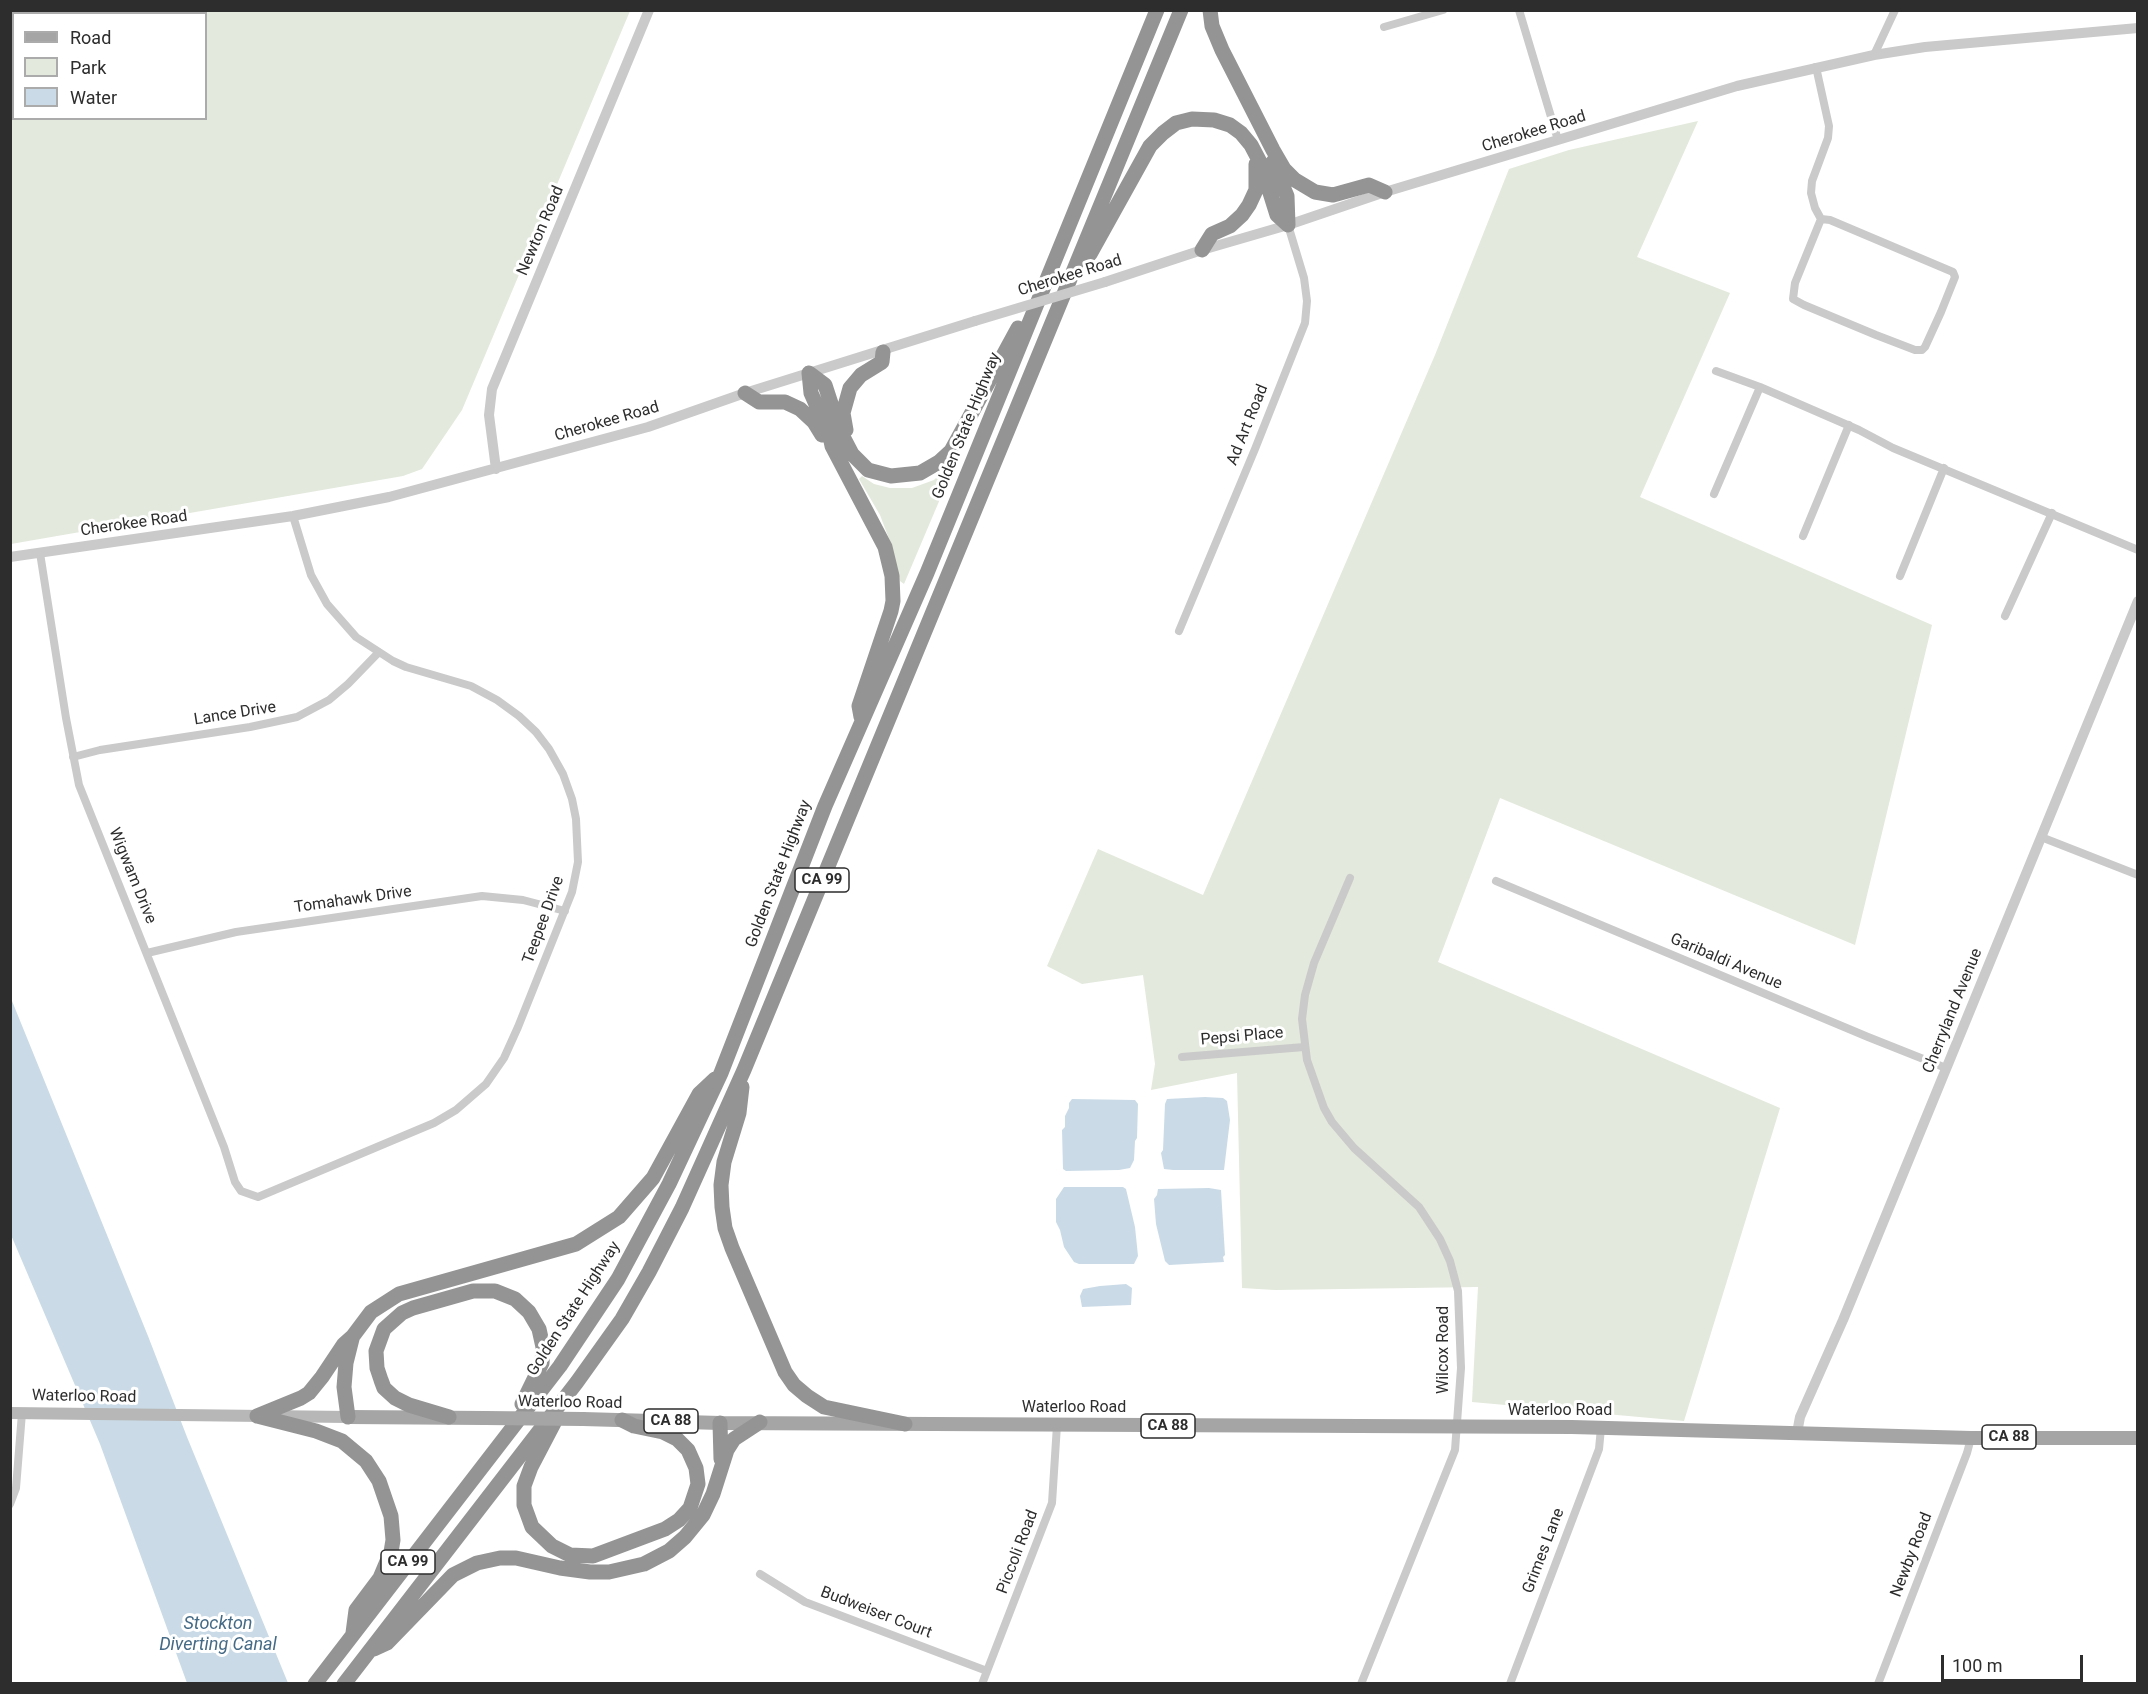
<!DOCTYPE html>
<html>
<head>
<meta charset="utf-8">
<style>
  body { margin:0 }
  #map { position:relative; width:2148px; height:1694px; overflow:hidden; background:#fff; font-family:Roboto,sans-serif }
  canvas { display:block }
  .frame { position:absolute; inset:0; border:12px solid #2d2d2d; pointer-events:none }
  .legend { position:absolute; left:12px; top:12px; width:195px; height:108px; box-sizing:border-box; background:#fff; border:2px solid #ababab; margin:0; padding:8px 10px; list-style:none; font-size:18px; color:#2d2d2d }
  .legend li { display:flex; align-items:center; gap:12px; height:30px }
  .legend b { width:30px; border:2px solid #ababab }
  .scale { position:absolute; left:1941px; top:1655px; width:142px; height:27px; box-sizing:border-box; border:3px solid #2d2d2d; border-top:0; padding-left:8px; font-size:18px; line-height:21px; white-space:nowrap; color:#2d2d2d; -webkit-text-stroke:4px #fff; paint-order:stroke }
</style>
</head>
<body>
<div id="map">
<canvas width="2148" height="1694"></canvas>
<div class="frame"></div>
<ul class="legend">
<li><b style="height:8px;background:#a5a5a5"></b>Road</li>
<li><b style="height:16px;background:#e3e9dc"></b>Park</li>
<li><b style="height:16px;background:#cadbe7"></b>Water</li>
</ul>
<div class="scale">100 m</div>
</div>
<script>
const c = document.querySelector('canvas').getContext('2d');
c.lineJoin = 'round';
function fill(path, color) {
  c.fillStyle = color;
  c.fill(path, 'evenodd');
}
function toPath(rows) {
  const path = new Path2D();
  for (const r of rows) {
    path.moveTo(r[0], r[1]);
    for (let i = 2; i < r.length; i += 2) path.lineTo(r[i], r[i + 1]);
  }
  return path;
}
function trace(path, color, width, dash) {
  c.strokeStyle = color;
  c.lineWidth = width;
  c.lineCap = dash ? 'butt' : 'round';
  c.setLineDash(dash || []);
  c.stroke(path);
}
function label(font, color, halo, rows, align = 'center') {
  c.font = font + ' Roboto,sans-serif';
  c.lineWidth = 6;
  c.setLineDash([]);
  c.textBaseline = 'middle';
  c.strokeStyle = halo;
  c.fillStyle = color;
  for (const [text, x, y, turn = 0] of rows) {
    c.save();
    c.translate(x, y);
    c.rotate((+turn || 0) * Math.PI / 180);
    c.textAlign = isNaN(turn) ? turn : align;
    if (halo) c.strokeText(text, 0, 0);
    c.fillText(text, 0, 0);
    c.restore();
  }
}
const green = toPath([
  [11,10,630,10,630,11,462,410,422,469,403,476,11,544],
  [14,14,206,14,206,118,14,118],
  [1698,121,1637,257,1730,293,1640,497,1932,625,1855,945,1500,798,1438,962,1780,1108,1684,1421,1472,1402,1478,1287,1275,1290,1242,1288,1237,1073,1151,1090,1155,1064,1143,975,1082,984,1047,966,1098,849,1203,895,1435,355,1509,169,1569,150],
  [950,464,954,466,904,584,900,581,891,544,880,515,859,479,862,476,874,484,890,488,912,488,934,480]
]);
const water = toPath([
  [10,996,148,1336,187,1437,288,1683,187,1683,100,1444,11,1235],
  [1205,1097,1223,1098,1227,1101,1230,1120,1224,1170,1173,1170,1164,1169,1161,1153,1163,1150,1165,1104,1167,1099],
  [1072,1099,1135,1100,1138,1104,1137,1138,1135,1141,1134,1160,1130,1168,1119,1170,1066,1171,1063,1169,1062,1130,1065,1127,1065,1116,1069,1108,1069,1103],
  [1064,1187,1123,1187,1126,1189,1135,1227,1138,1256,1134,1264,1079,1264,1074,1262,1064,1247,1060,1230,1056,1222,1056,1199],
  [1209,1188,1221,1190,1225,1255,1223,1257,1224,1262,1169,1265,1165,1261,1156,1224,1154,1199,1157,1195,1158,1189],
  [1126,1284,1132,1288,1131,1305,1082,1307,1080,1296,1083,1289,1100,1286]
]);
const minor = toPath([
  [1519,10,1558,140],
  [1384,27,1443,10],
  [1874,55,1895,10],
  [1816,67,1829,126,1828,138,1812,181,1811,193,1815,208,1821,219],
  [1821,219,1830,220,1953,272,1955,277,1941,312,1925,347,1922,350,1915,350,1876,335,1804,305,1793,299,1795,283,1821,219],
  [1716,371,1760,387,1859,430,1893,448,2138,550],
  [1714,494,1760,387],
  [1803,536,1849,425],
  [40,553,66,718,79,785,224,1147,235,1182,241,1191,258,1197,434,1123,456,1110,486,1084,504,1058,518,1027,572,892,578,862,576,819,572,799,563,774,549,749,536,732,519,716,497,700,471,686,406,667,393,661,356,637,327,604,311,575,293,516],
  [1900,576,1944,468],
  [2005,616,2052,513],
  [1179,631,1255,449,1305,323,1307,301,1304,278,1288,225],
  [73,757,100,750,250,727,297,717,329,700,348,684,379,652],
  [2041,837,2138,875],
  [1350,878,1314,963,1305,995,1302,1019,1307,1060,1324,1108,1332,1122,1354,1148,1419,1207,1440,1239,1450,1261,1458,1291,1461,1368,1455,1450,1361,1684],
  [1496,881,1868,1037,1946,1068],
  [147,953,236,932,482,896,523,900,565,911],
  [1182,1057,1304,1047],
  [10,1504,16,1488,22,1413],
  [760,1574,805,1602,987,1671],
  [982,1684,1052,1503,1057,1425],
  [1510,1684,1599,1449,1601,1428],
  [1878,1684,1967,1453,1971,1438]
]);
const tertiary = toPath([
  [1105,282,1202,250,1288,225,1385,192,1737,86,1874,55,1925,47,2138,28],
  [496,469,489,415,492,389,649,10],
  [10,557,293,516,389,497,648,427,745,393,975,321],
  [1797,1433,1800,1417,1843,1320,2138,601]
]);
const secondary = toPath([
  [10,1413,348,1417]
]);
const primary = toPath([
  [348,1417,485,1418],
  [583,1419,720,1423,1572,1427,1971,1438,2138,1438]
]);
const motorway = toPath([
  [1210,10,1212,26,1222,50,1273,150,1284,169,1295,180,1315,192,1333,195,1369,185,1385,192],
  [1273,162,1287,196,1288,225],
  [1202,250,1212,234,1230,226,1242,215,1249,205,1256,190,1256,164],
  [1090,254,1150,146,1163,133,1176,123,1192,119,1214,120,1230,125,1241,133,1251,145,1261,164,1277,215,1288,225],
  [809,373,825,385,840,431,852,454,868,470,891,476,920,473,939,462,951,451,1018,328],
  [809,373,811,393,830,436,832,446,885,547,892,576,893,601,891,611,859,706,861,717],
  [745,393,759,402,785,402,800,409,814,422,822,435],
  [846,430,843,413,850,388,861,375,882,362,883,352],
  [742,1087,739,1113,724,1162,721,1185,722,1207,725,1228,732,1248,785,1372,794,1385,807,1396,824,1407,905,1424],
  [257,1416,301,1398,309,1393,322,1377,344,1344,353,1336,371,1312,399,1294,576,1244,619,1217,653,1178,699,1094,715,1079],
  [257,1416,316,1431,342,1441,366,1461,379,1481,391,1516,393,1540,391,1552,380,1578,356,1610,353,1633],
  [348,1417,344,1387,346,1363,352,1339],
  [449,1417,409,1405,395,1398,384,1388,381,1380,377,1368,376,1351,384,1329,402,1313,413,1308,473,1291,495,1291,515,1299,529,1312,539,1329,543,1347,542,1363,522,1404],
  [554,1423,531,1467,524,1486,524,1505,532,1527,552,1546,570,1555,593,1556,665,1529,679,1520,690,1508,698,1484,696,1468,688,1450,677,1439,663,1432,634,1426,622,1420],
  [720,1423,721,1459],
  [374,1649,387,1643,453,1575,477,1563,500,1558,516,1558,560,1568,590,1572,609,1572,644,1564,669,1551,685,1537,703,1515,713,1494,727,1450,734,1439,760,1422],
  [315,1684,560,1366,618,1279,669,1184,721,1073,825,806,927,573,1157,10],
  [344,1684,577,1382,622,1319,649,1272,682,1208,744,1070,1181,10]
]);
const tertiaryBridge = toPath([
  [975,321,1105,282]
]);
const primaryBridge = toPath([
  [485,1418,583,1419]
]);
const shields = [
  [822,880,54],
  [671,1421,54],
  [1168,1426,54],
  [2009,1437,54],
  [408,1562,54]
];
const shieldNames = [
  ["CA 99",822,880],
  ["CA 88",671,1421],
  ["CA 88",1168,1426],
  ["CA 88",2009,1437],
  ["CA 99",408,1562]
];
const streetNames = [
  ["Cherokee Road",1534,132,-17],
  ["Newton Road",541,231,-67],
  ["Cherokee Road",1070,276,-17],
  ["Cherokee Road",607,422,-16],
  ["Ad Art Road",1248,425,-68],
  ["Golden State Highway",967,426,-68],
  ["Cherokee Road",134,524,-8],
  ["Lance Drive",235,714,-9],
  ["Golden State Highway",779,874,-69],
  ["Wigwam Drive",132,876,68],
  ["Tomahawk Drive",353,900,-8],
  ["Teepee Drive",544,920,-70],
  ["Garibaldi Avenue",1726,962,23],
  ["Cherryland Avenue",1953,1011,-68],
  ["Pepsi Place",1242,1037,-5],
  ["Golden State Highway",574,1309,-57],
  ["Wilcox Road",1444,1350,-90],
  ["Waterloo Road",84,1397,1],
  ["Waterloo Road",570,1403,1],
  ["Waterloo Road",1074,1408],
  ["Waterloo Road",1560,1411],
  ["Grimes Lane",1544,1551,-69],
  ["Piccoli Road",1018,1552,-69],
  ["Newby Road",1912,1555,-69],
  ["Budweiser Court",876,1613,21]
];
const waterNames = [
  ["Stockton",218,1624],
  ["Diverting Canal",218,1645]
];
fill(green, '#e3e9dc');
fill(water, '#cadbe7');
trace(minor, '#cacaca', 8);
trace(tertiary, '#cacaca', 10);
trace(secondary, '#b7b7b7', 12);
trace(primary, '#a5a5a5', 14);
trace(motorway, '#949494', 15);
trace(tertiaryBridge, '#cacaca', 10);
trace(primaryBridge, '#a5a5a5', 14);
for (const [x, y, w] of shields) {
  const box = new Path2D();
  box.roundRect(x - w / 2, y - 12, w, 24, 4.5);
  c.fillStyle = '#fff';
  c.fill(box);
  trace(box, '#2d2d2d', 1.5);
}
label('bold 15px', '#2d2d2d', null, shieldNames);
label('16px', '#2d2d2d', '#fff', streetNames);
label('italic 18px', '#456a86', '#fff', waterNames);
</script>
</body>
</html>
